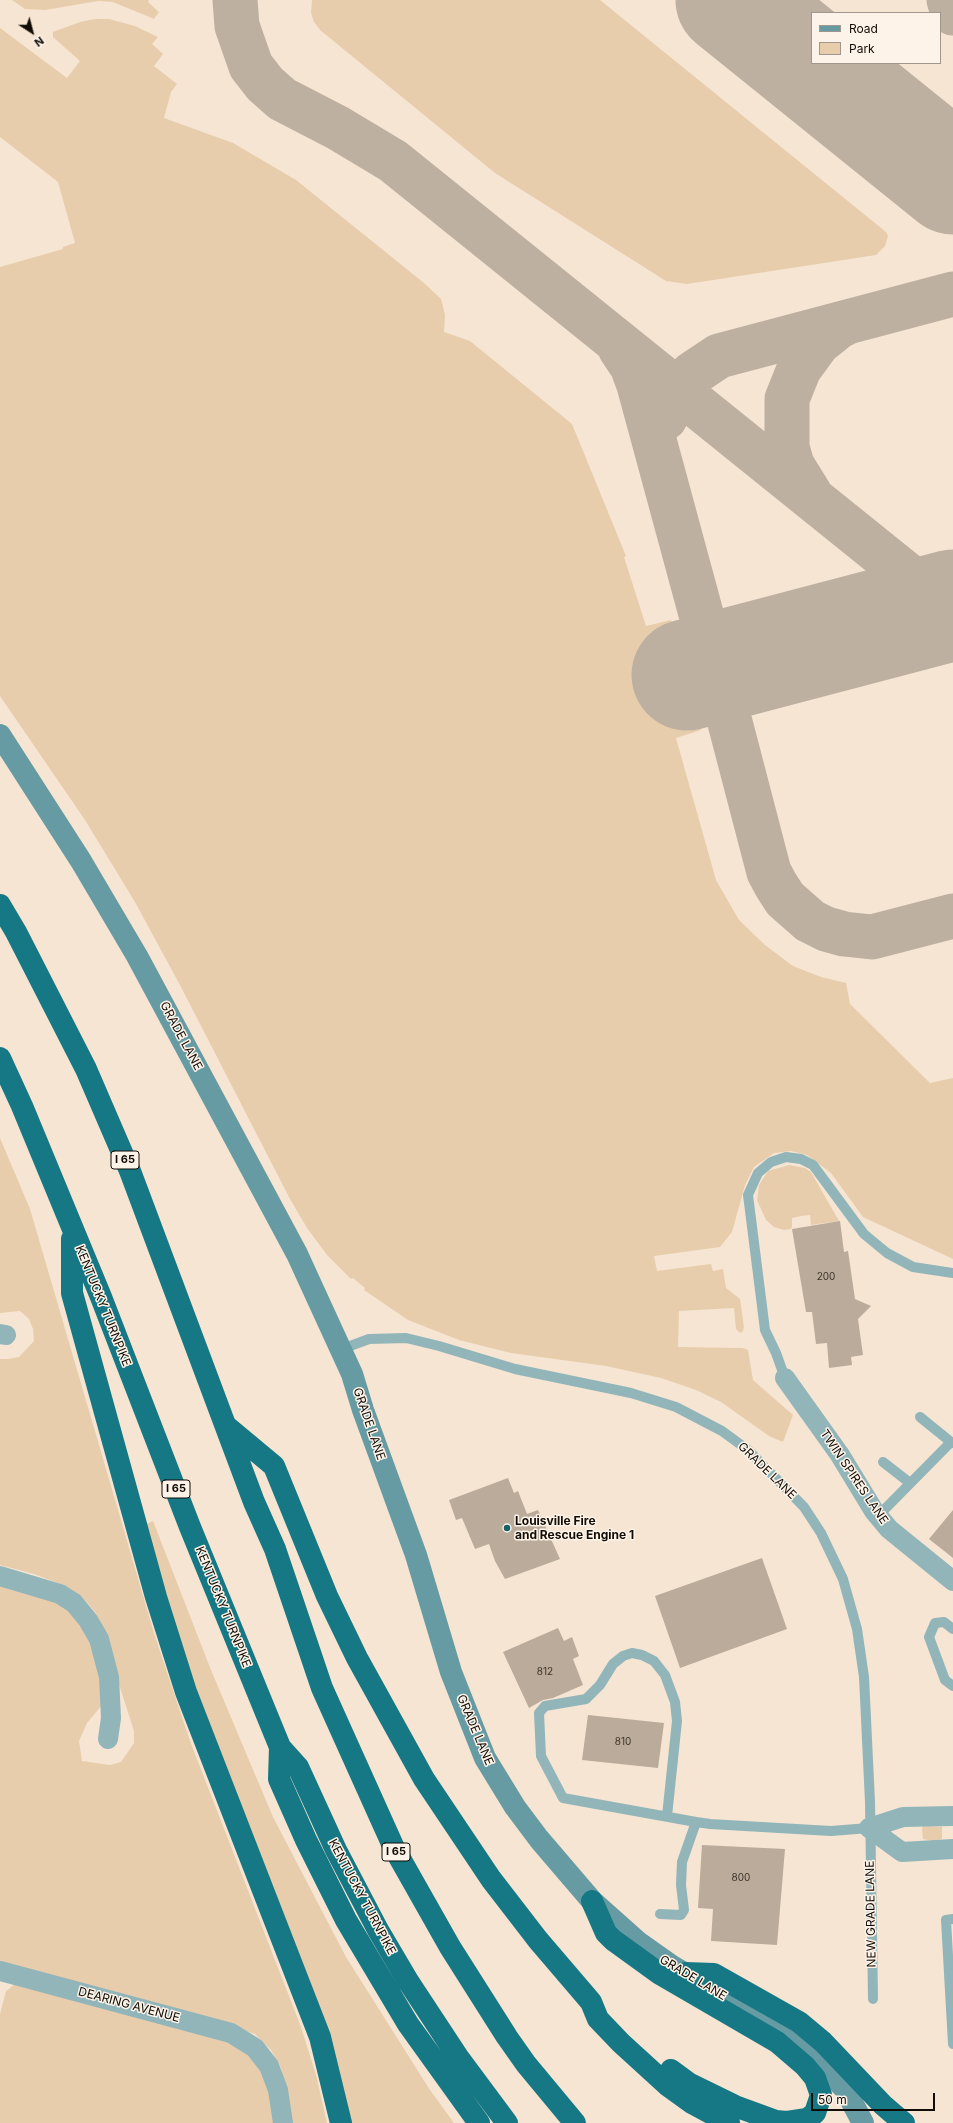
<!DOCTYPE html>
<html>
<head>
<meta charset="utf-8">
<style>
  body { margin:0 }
  #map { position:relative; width:953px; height:2123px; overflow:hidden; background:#f5e5d2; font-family:Inter,sans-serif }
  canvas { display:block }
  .legend { position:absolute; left:811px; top:12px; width:130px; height:52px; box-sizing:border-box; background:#fdf3e8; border:1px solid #9f978e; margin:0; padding:5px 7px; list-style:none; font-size:12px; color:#110c06 }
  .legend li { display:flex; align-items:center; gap:8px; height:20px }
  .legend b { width:20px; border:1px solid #9f978e }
  .north { position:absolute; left:12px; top:12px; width:40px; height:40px; -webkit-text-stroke:3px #fdf3e8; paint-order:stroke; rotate:144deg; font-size:11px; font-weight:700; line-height:16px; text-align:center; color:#110c06 }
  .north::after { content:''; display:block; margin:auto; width:14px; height:18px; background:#110c06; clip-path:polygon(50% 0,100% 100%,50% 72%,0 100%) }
  .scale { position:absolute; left:811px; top:2093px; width:124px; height:18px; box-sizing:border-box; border:2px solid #110c06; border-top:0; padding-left:5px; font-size:12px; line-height:14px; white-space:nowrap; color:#110c06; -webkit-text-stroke:3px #fdf3e8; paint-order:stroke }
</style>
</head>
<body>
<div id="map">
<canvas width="953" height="2123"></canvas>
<ul class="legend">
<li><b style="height:5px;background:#669ba3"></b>Road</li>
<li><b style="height:11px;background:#e8cdad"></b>Park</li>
</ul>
<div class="north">N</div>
<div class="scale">50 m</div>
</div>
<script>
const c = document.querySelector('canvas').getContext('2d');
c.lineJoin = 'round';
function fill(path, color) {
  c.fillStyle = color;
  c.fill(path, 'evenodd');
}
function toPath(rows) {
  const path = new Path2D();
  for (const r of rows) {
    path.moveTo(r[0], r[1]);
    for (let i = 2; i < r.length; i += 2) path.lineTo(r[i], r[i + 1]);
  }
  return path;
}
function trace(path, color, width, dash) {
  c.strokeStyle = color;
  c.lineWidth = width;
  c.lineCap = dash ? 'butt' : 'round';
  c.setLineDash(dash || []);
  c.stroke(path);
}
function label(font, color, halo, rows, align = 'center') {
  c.font = font + ' Inter,sans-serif';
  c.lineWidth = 3;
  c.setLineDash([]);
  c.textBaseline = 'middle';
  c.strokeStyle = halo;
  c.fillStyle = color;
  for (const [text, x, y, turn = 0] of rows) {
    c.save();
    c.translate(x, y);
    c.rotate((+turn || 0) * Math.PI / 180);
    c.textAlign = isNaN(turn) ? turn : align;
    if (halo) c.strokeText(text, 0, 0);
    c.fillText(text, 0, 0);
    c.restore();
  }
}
const green = toPath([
  [12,0,149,0,148,2,159,12,154,19,113,2,98,1,45,10,25,9],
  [312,0,600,0,886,232,888,236,885,246,876,255,687,284,666,281,495,173,320,30,314,22,311,13],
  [95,19,109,19,135,26,158,37,152,44,163,54,154,66,177,84,171,92,164,118,233,143,296,180,424,283,441,299,445,315,444,332,470,341,572,424,626,556,624,557,646,626,671,620,701,730,676,738,716,880,739,920,765,945,793,966,821,977,846,983,850,1004,930,1083,953,1078,953,1259,863,1217,831,1173,807,1155,791,1151,774,1153,754,1167,745,1185,732,1232,720,1247,654,1256,657,1271,711,1264,713,1271,723,1269,726,1288,740,1299,744,1327,743,1331,740,1333,736,1329,734,1308,679,1311,678,1347,742,1348,748,1350,753,1380,793,1415,783,1442,769,1436,721,1402,696,1390,661,1378,606,1366,511,1353,459,1340,408,1320,364,1290,365,1288,353,1278,351,1279,327,1255,307,1228,290,1199,181,987,135,902,85,820,0,696,0,267,63,249,63,247,75,243,58,182,0,137,0,28,67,78,80,61,53,37,53,32,80,22],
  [0,1138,30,1209,154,1633,190,1741,301,2027,316,2075,327,2123,291,2123,281,2068,271,2050,255,2034,205,2019,0,1965,0,1584,57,1601,71,1610,96,1647,107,1699,87,1723,79,1741,82,1761,110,1765,121,1762,134,1743,134,1731,96,1613,84,1599,68,1587,34,1574,0,1565,0,1359,8,1359,19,1357,34,1341,33,1329,29,1319,20,1311,0,1313],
  [789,1165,805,1168,811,1172,839,1221,811,1225,810,1215,801,1216,792,1218,792,1227,791,1229,784,1230,774,1227,766,1220,757,1200,759,1185,768,1171],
  [153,1521,211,1670,273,1817,346,1957,430,2090,454,2123,350,2123,198,1696,144,1525],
  [923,1826,942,1827,942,1839,933,1841,923,1839,922,1829],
  [15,1984,223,2034,263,2067,277,2123,0,2123,0,2014,6,1991]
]);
const taxiway = toPath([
  [235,0,237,26,251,66,265,84,282,99,338,128,393,161,953,612],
  [949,0,953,13],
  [620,348,632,366,639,385,716,669,769,872,776,885,785,899,810,921,826,929,844,934,872,937,953,916],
  [665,418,678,391,692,374,719,356,953,294],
  [810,494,792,465,787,447,787,399,799,369,818,343,838,327,844,324]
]);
const runway = toPath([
  [731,0,953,179],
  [687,675,953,605]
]);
const building = toPath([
  [840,1221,844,1252,848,1251,855,1299,871,1306,858,1319,863,1355,851,1357,852,1365,829,1368,827,1343,816,1344,812,1312,806,1312,792,1229],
  [508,1478,514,1493,518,1491,527,1514,538,1510,560,1559,505,1579,495,1561,489,1544,475,1549,462,1518,456,1520,449,1500],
  [953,1510,953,1558,929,1539],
  [762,1558,787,1629,680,1668,655,1596],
  [558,1628,564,1641,572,1637,579,1656,573,1659,583,1685,553,1698,543,1700,529,1708,503,1652],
  [588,1715,664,1723,658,1768,582,1760],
  [702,1845,785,1849,777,1945,711,1941,713,1909,698,1908]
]);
const lane = toPath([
  [342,1349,369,1339,406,1338,439,1346,515,1369,631,1393,676,1407,722,1431,748,1450,804,1507,821,1533,843,1579,857,1629,864,1677,870,1802,873,1999],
  [785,1378,776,1353,765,1330,748,1195,758,1173,771,1162,786,1157,801,1159,813,1165,864,1234,887,1253,913,1267,953,1273],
  [920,1417,951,1442],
  [883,1462,910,1483],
  [878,1516,951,1442,953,1443],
  [953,1629,944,1622,935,1623,929,1637,945,1680,953,1686],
  [667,1816,677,1721,675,1702,665,1675,654,1661,642,1655,632,1653,623,1656,613,1664,600,1685,586,1699,545,1706,539,1713,541,1756,563,1798,696,1822,710,1824,831,1831,869,1828],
  [660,1914,681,1915,684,1910,681,1885,682,1862,696,1822],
  [953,1919,946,1920,953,2044]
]);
const street = toPath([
  [0,1334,6,1335],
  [785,1378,840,1455,874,1511,889,1529,953,1581],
  [0,1576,60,1594,74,1603,88,1620,99,1639,109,1677,111,1718,108,1739],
  [869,1828,902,1852,953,1849],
  [869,1828,903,1817,953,1816],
  [0,1971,231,2033,255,2048,269,2066,278,2090,283,2123]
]);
const secondary = toPath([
  [0,735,81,861,137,956,297,1254,352,1374,363,1410,416,1555,451,1672,485,1758,515,1807,539,1839,592,1901,638,1942,672,1966,794,2037,845,2089,863,2123]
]);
const highway = toPath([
  [0,905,16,932,86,1069,130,1171,254,1502,275,1549,322,1688,394,1848,450,1947,507,2037,526,2064,575,2123],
  [0,1058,22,1106,101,1297,190,1527,280,1747,298,1767,336,1850,378,1930,408,1981,458,2057,507,2123],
  [72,1239,72,1293,156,1597,186,1692,320,2037,341,2123],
  [226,1426,274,1466,327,1596,357,1658,424,1779,491,1879,538,1940,591,2002,598,2019,621,2043,667,2085,692,2103,729,2123],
  [280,1747,279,1779,306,1840,346,1920,408,2024,479,2123],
  [592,1901,606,1933,613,1940,660,1974,777,2042,805,2066,815,2078,821,2095,815,2113,807,2119,787,2122,776,2121,735,2106,690,2084,671,2070],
  [685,1973,714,1974,799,2022,823,2042,883,2105,904,2123]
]);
const markers = [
  [507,1528,4,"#15626c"]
];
const numberNames = [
  ["200",826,1277],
  ["812",545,1672],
  ["810",623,1742],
  ["800",741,1878]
];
const shields = [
  [125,1160,28],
  [176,1489,28],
  [396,1852,28]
];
const shieldNames = [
  ["I 65",125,1160],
  ["I 65",176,1489],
  ["I 65",396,1852]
];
const streetNames = [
  ["GRADE LANE",181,1036,62],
  ["KENTUCKY TURNPIKE",103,1306,68],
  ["GRADE LANE",369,1424,71],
  ["GRADE LANE",767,1471,44],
  ["TWIN SPIRES LANE",854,1477,56],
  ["KENTUCKY TURNPIKE",223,1607,68],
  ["GRADE LANE",475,1730,67],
  ["KENTUCKY TURNPIKE",362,1897,62],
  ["NEW GRADE LANE",871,1914,-91],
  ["GRADE LANE",693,1978,31],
  ["DEARING AVENUE",129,2005,15]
];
const poiNames = [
  ["Louisville Fire",515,1521],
  ["and Rescue Engine 1",515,1535]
];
fill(green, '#e8cdad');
trace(taxiway, '#bdb0a0', 45);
trace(runway, '#bdb0a0', 111);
fill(building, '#bbab9a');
trace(lane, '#92b5ba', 10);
trace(street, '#92b5ba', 20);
trace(secondary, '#669ba3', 22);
trace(highway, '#167884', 22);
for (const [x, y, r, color] of markers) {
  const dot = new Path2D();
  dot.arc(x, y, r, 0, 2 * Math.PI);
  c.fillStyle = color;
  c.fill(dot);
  trace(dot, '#fdf3e8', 1.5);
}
label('10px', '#3c342b', null, numberNames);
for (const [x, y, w] of shields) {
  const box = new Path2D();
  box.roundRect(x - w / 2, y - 9, w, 18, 3);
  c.fillStyle = '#fdf3e8';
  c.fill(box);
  trace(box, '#110c06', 1);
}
label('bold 11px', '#110c06', null, shieldNames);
label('12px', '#110c06', '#fdf3e8', streetNames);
label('bold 12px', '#110c06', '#fdf3e8', poiNames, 'left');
</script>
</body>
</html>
